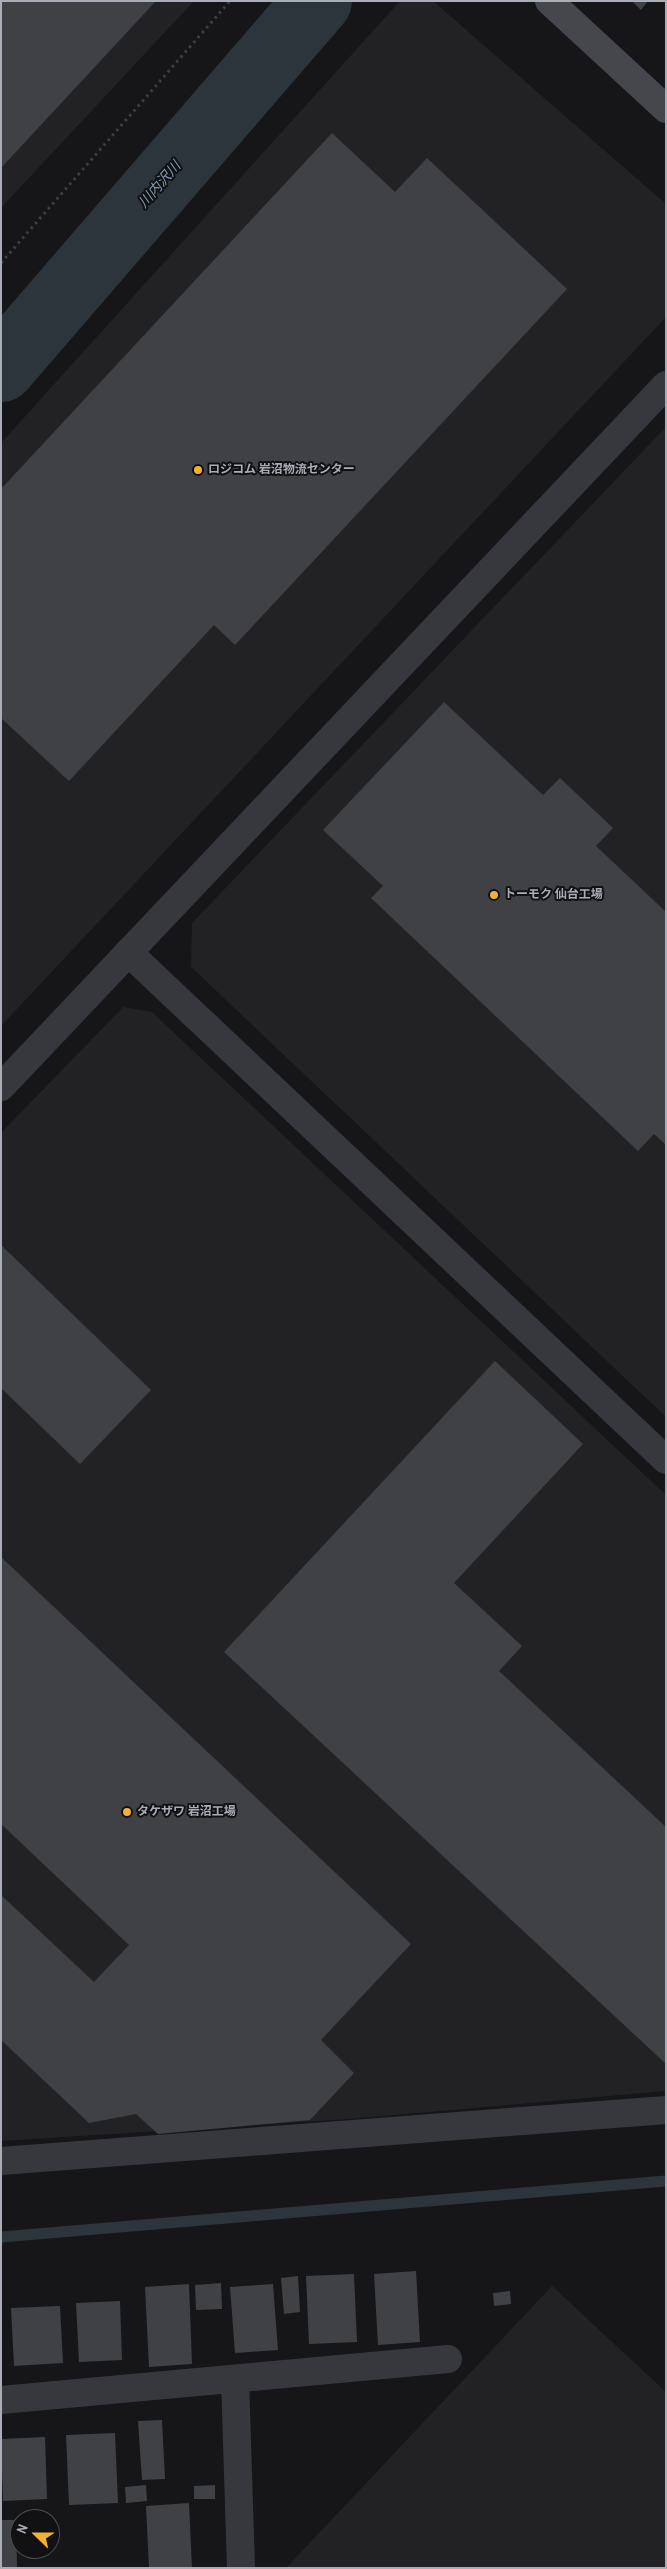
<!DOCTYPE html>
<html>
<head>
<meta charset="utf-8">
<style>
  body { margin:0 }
  #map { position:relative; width:667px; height:2569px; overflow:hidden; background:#161618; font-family:"Archivo Narrow",sans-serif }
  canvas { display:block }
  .frame { position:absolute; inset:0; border:2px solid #a8adb8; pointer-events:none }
  .north { position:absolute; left:10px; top:2509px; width:50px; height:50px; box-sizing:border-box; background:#111113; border:1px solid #4d4f55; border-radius:50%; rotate:292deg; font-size:14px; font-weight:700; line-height:20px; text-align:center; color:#a8adb8 }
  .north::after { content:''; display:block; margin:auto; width:18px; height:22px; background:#f2b134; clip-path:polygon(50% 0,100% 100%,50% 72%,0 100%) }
</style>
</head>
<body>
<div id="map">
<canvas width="667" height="2569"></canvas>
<div class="frame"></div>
<div class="north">N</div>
</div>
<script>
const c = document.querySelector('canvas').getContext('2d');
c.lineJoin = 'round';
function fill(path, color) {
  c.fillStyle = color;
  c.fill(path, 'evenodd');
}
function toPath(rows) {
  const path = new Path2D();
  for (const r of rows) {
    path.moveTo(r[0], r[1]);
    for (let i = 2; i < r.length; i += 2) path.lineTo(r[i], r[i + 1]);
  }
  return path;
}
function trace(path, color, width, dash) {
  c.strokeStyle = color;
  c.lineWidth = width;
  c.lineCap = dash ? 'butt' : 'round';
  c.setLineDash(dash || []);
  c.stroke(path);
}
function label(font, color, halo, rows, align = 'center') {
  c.font = font + ' "Archivo Narrow","Noto Sans JP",sans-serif';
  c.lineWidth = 4;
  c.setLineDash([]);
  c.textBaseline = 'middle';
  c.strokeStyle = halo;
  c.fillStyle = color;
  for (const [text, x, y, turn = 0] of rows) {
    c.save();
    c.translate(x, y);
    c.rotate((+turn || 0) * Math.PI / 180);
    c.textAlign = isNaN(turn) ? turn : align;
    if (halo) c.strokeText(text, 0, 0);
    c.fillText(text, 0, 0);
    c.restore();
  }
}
const built = toPath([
  [1,1,194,1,1,208],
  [400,1,433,1,666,204,666,317,1,1026,1,443],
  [666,427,666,1417,191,967,192,923],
  [123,1007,152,1012,666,1495,666,2091,349,2119,1,2141,1,1133],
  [552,2286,666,2392,666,2568,286,2568]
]);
const stream = toPath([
  [1,2237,666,2181]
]);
const river = toPath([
  [1,368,318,1]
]);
const building = toPath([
  [1,1,156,1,1,168],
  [632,1,648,1,641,10],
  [332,133,395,192,427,158,567,289,235,645,214,625,69,781,1,718,1,489],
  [444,702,543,795,560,778,613,828,596,846,666,912,666,1145,654,1134,638,1151,371,898,383,886,323,830],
  [1,1245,151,1390,80,1464,1,1388],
  [495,1361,583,1444,454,1583,522,1646,499,1671,666,1827,666,2064,224,1652],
  [1,1557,411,1944,321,2040,354,2073,310,2120,158,2134,136,2114,89,2123,1,2040,1,1895,94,1982,129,1945,1,1824],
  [416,2271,420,2342,378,2345,374,2274],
  [354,2274,357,2342,309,2344,306,2276],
  [298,2276,300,2312,284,2314,281,2278],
  [221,2283,222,2309,196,2310,195,2285],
  [189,2284,192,2364,149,2367,145,2287],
  [273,2284,278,2350,235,2353,230,2287],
  [510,2291,511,2304,494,2306,493,2293],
  [120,2301,122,2360,79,2362,76,2303],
  [60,2306,63,2363,14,2366,11,2308],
  [162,2420,165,2479,142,2480,138,2421],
  [115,2433,118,2503,69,2505,66,2435],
  [45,2437,47,2499,3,2501,1,2439],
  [146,2485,147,2501,126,2503,125,2487],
  [215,2485,215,2499,194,2499,194,2486],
  [189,2503,192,2568,149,2568,146,2506],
  [1,2520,16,2520,17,2568,1,2568]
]);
const path = toPath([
  [1,263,230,1]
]);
const street = toPath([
  [128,952,666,1460],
  [1,1087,666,385],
  [1,2161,666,2110],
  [235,2379,241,2568],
  [1,2400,448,2359]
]);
const secondary = toPath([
  [549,1,666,109]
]);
const markers = [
  [198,470,5,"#f2b134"],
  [494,895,5,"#f2b134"],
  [127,1812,5,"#f2b134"]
];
const poiNames = [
  ["ロジコム 岩沼物流センター",208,470],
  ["トーモク 仙台工場",504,895],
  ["タケザワ 岩沼工場",137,1812]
];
const waterNames = [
  ["川内沢川",160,185,-49]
];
fill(built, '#222225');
trace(stream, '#2c353c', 11);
trace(river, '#2c353c', 68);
fill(building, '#404145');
trace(path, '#3d3f44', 3, [2.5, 4]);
trace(street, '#37383d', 28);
trace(secondary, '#45474d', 28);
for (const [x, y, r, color] of markers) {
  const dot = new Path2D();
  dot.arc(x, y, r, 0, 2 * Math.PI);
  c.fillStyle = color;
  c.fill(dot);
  trace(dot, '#111113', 2);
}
label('bold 12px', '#a8adb8', '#111113', poiNames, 'left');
label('italic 14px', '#7f9bb3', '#111113', waterNames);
</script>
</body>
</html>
